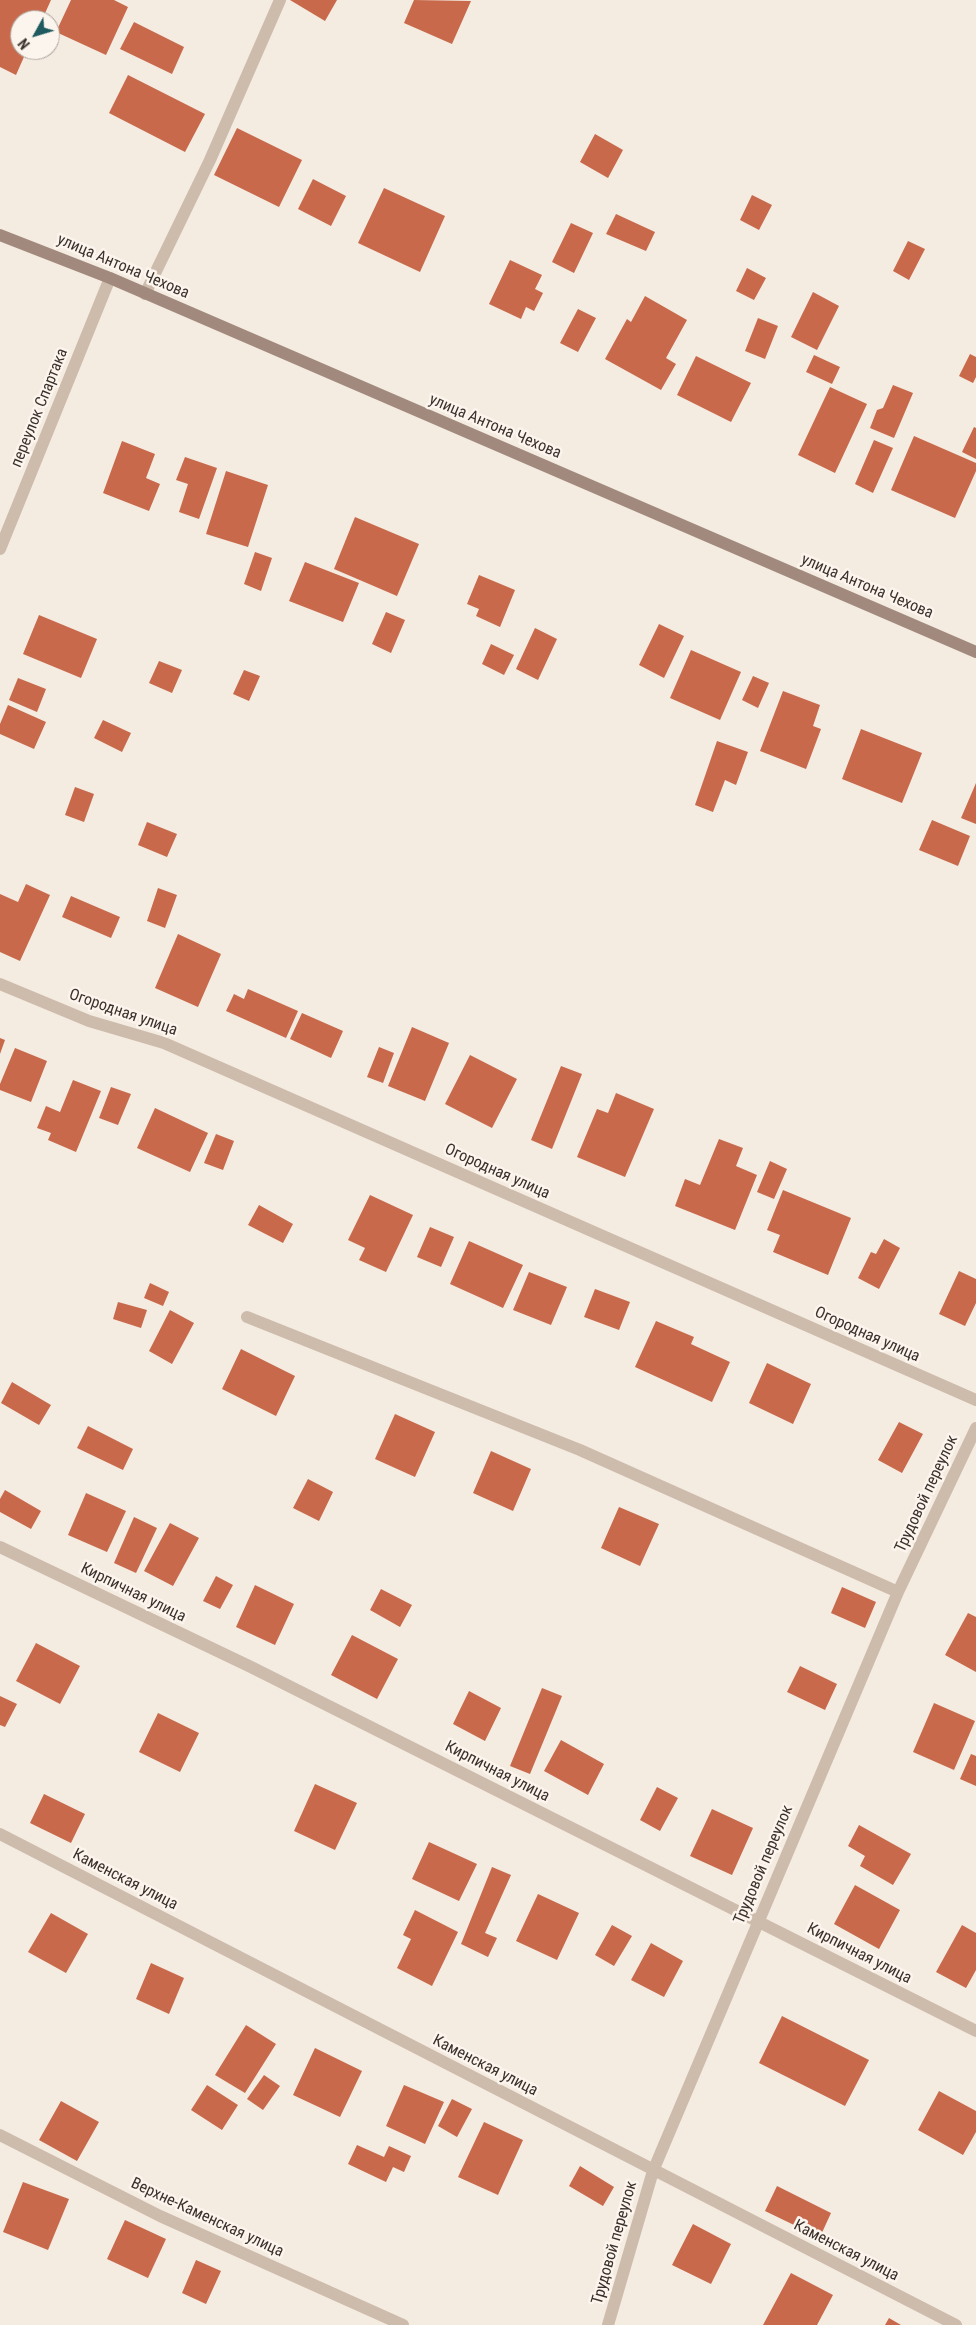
<!DOCTYPE html>
<html>
<head>
<meta charset="utf-8">
<style>
  body { margin:0 }
  #map { position:relative; width:976px; height:2325px; overflow:hidden; background:#f4ebe1; font-family:"Roboto Condensed",sans-serif }
  canvas { display:block }
  .north { position:absolute; left:10px; top:10px; width:50px; height:50px; box-sizing:border-box; background:#fbf5ee; border:1px solid #aea6a0; border-radius:50%; rotate:231deg; font-size:14px; font-weight:700; line-height:20px; text-align:center; color:#3b302b }
  .north::after { content:''; display:block; margin:auto; width:18px; height:22px; background:#1f5a5e; clip-path:polygon(50% 0,100% 100%,50% 72%,0 100%) }
</style>
</head>
<body>
<div id="map">
<canvas width="976" height="2325"></canvas>
<div class="north">N</div>
</div>
<script>
const c = document.querySelector('canvas').getContext('2d');
c.lineJoin = 'round';
function fill(path, color) {
  c.fillStyle = color;
  c.fill(path, 'evenodd');
}
function toPath(rows) {
  const path = new Path2D();
  for (const r of rows) {
    path.moveTo(r[0], r[1]);
    for (let i = 2; i < r.length; i += 2) path.lineTo(r[i], r[i + 1]);
  }
  return path;
}
function trace(path, color, width, dash) {
  c.strokeStyle = color;
  c.lineWidth = width;
  c.lineCap = dash ? 'butt' : 'round';
  c.setLineDash(dash || []);
  c.stroke(path);
}
function label(font, color, halo, rows, align = 'center') {
  c.font = font + ' "Roboto Condensed",sans-serif';
  c.lineWidth = 5;
  c.setLineDash([]);
  c.textBaseline = 'middle';
  c.strokeStyle = halo;
  c.fillStyle = color;
  for (const [text, x, y, turn = 0] of rows) {
    c.save();
    c.translate(x, y);
    c.rotate((+turn || 0) * Math.PI / 180);
    c.textAlign = isNaN(turn) ? turn : align;
    if (halo) c.strokeText(text, 0, 0);
    c.fillText(text, 0, 0);
    c.restore();
  }
}
const building = toPath([
  [0,0,51,0,42,20,20,20,20,50,27,50,16,75,0,67],
  [71,0,114,0,128,7,106,55,56,32],
  [290,0,337,0,325,21],
  [414,0,471,1,452,44,404,23],
  [134,22,184,47,172,74,120,49],
  [128,75,205,114,185,152,109,113],
  [237,128,302,160,279,207,214,175],
  [595,134,623,150,608,178,580,162],
  [313,179,346,196,331,226,298,209],
  [384,188,445,216,420,272,358,243],
  [752,195,772,205,759,230,740,220],
  [616,214,655,232,646,251,606,234],
  [571,223,593,233,574,273,552,262],
  [908,241,925,249,909,280,893,271],
  [510,260,542,275,535,289,543,293,534,311,526,307,521,319,489,304],
  [747,268,766,278,754,300,736,291],
  [813,292,839,306,817,350,791,337],
  [645,296,687,320,666,358,676,364,661,390,605,359,627,319,631,322],
  [578,309,596,318,578,352,560,343],
  [758,318,778,326,765,359,745,351],
  [970,354,976,357,976,377,973,383,959,376],
  [814,355,840,367,832,384,806,372],
  [696,356,751,383,731,422,677,395],
  [893,385,913,393,894,438,870,428,877,410,883,408],
  [830,387,867,404,835,473,798,455],
  [974,427,976,428,976,459,962,452],
  [914,436,976,463,976,471,955,518,891,490],
  [874,440,893,448,873,493,855,484],
  [122,441,155,454,146,478,160,484,149,511,103,493],
  [185,457,217,468,199,519,179,512,188,484,176,480],
  [226,471,268,485,248,547,206,534],
  [355,517,419,544,397,596,334,569],
  [255,552,272,558,261,591,244,584],
  [305,562,359,583,343,622,289,601],
  [479,575,515,590,500,627,476,616,479,609,467,604],
  [386,612,405,620,391,653,372,644],
  [39,615,97,639,81,678,23,654],
  [659,624,684,636,664,678,639,665],
  [535,628,557,639,538,680,516,669],
  [491,644,514,655,504,675,482,664],
  [691,650,741,672,720,720,670,698],
  [159,661,182,670,172,693,149,683],
  [244,670,260,676,249,701,233,694],
  [753,676,769,683,758,708,742,700],
  [18,678,46,689,37,712,9,700],
  [783,691,820,705,813,726,821,729,806,769,760,751],
  [8,705,46,722,34,749,0,734,0,724],
  [103,720,131,733,122,752,94,738],
  [861,729,922,753,902,803,842,779],
  [717,741,748,752,736,785,725,780,713,812,695,805],
  [976,783,976,824,961,818],
  [75,787,94,794,84,822,65,815],
  [932,820,970,836,958,866,919,850],
  [147,822,177,834,167,857,138,845],
  [26,884,50,895,20,961,0,952,0,894,18,902],
  [158,888,177,895,165,928,147,921],
  [71,896,120,917,111,938,62,917],
  [178,934,221,954,198,1007,155,988],
  [248,989,298,1011,286,1038,226,1011,234,994,244,999],
  [302,1013,343,1031,331,1058,290,1039],
  [412,1027,449,1043,425,1101,388,1086],
  [0,1038,5,1040,0,1054],
  [379,1047,394,1053,383,1083,367,1077],
  [15,1048,47,1061,31,1102,0,1090,0,1084],
  [470,1055,517,1079,492,1128,445,1104],
  [561,1066,582,1074,552,1149,531,1140],
  [73,1080,101,1091,76,1152,48,1140,51,1133,37,1128,46,1106,60,1112],
  [111,1087,131,1094,118,1125,99,1118],
  [616,1093,654,1109,625,1177,577,1157,597,1109,608,1113],
  [155,1108,208,1133,190,1172,137,1148],
  [216,1134,234,1141,223,1170,204,1163],
  [719,1139,743,1148,736,1166,757,1175,735,1230,675,1206,685,1179,700,1185],
  [770,1161,787,1169,774,1199,757,1192],
  [783,1190,851,1218,828,1275,773,1252,780,1235,767,1230],
  [370,1195,413,1215,386,1272,359,1260,365,1248,348,1240],
  [259,1205,293,1224,283,1243,248,1225],
  [430,1227,454,1237,441,1267,417,1257],
  [884,1239,900,1248,879,1289,858,1278,871,1252,876,1254],
  [469,1241,523,1265,503,1308,450,1284],
  [959,1271,976,1279,976,1303,965,1326,939,1314],
  [529,1272,567,1287,551,1325,513,1310],
  [150,1283,169,1292,163,1306,144,1298],
  [595,1289,630,1302,619,1330,584,1317],
  [118,1302,147,1310,141,1328,113,1319],
  [170,1310,194,1323,172,1364,149,1351],
  [656,1321,694,1337,691,1344,730,1362,712,1402,635,1367],
  [241,1349,295,1376,276,1416,222,1389],
  [767,1363,811,1384,793,1424,749,1403],
  [12,1382,51,1405,39,1425,1,1403],
  [395,1414,435,1432,415,1477,375,1459],
  [899,1422,923,1434,902,1473,878,1460],
  [88,1426,133,1449,123,1470,77,1448],
  [491,1451,531,1469,513,1511,473,1493],
  [308,1479,333,1492,319,1521,293,1508],
  [5,1490,41,1511,31,1529,0,1512,0,1499],
  [86,1493,126,1511,107,1552,68,1535],
  [619,1507,659,1524,640,1566,601,1548],
  [134,1517,157,1528,136,1573,114,1563],
  [170,1523,199,1538,173,1586,144,1571],
  [216,1576,233,1585,220,1609,203,1601],
  [255,1585,294,1604,275,1645,236,1627],
  [842,1587,876,1602,865,1628,831,1613],
  [381,1589,412,1605,400,1627,370,1610],
  [968,1613,976,1617,976,1672,945,1655],
  [352,1635,398,1659,377,1699,331,1675],
  [36,1643,80,1666,60,1704,16,1681],
  [800,1666,837,1684,825,1710,787,1692],
  [542,1688,562,1696,530,1774,510,1766],
  [469,1691,501,1708,485,1741,453,1724],
  [0,1696,17,1704,5,1727,0,1725],
  [934,1703,975,1721,954,1770,913,1752],
  [158,1713,199,1733,180,1772,139,1752],
  [561,1740,604,1764,588,1795,544,1771],
  [971,1754,976,1756,976,1786,960,1779],
  [315,1784,357,1803,335,1850,294,1831],
  [657,1787,678,1798,660,1831,640,1820],
  [44,1794,85,1814,71,1843,30,1823],
  [712,1809,753,1828,732,1875,690,1856],
  [859,1825,911,1854,893,1885,860,1866,865,1856,848,1846],
  [429,1842,477,1864,459,1901,412,1879],
  [492,1867,511,1875,485,1933,497,1938,488,1957,461,1944],
  [855,1885,900,1910,879,1949,834,1924],
  [538,1894,579,1913,557,1960,516,1941],
  [415,1910,458,1932,432,1986,397,1968,411,1939,403,1935],
  [51,1913,88,1934,66,1973,28,1952],
  [612,1925,632,1936,614,1966,595,1955],
  [962,1925,976,1933,976,1970,966,1988,936,1972],
  [651,1943,683,1961,664,1997,631,1980],
  [151,1963,184,1978,169,2014,136,1999],
  [782,2016,869,2060,845,2106,759,2063],
  [246,2025,276,2044,245,2093,215,2075],
  [315,2048,362,2071,340,2117,293,2095],
  [264,2075,280,2086,263,2110,247,2099],
  [207,2085,238,2105,222,2130,191,2110],
  [404,2085,444,2102,425,2144,386,2126],
  [939,2091,976,2111,976,2132,963,2155,918,2130],
  [452,2099,472,2109,457,2137,438,2126],
  [61,2101,99,2122,77,2161,39,2140],
  [484,2122,523,2140,498,2195,458,2177],
  [357,2145,384,2157,389,2146,411,2156,404,2172,393,2167,386,2182,348,2164],
  [580,2166,614,2187,603,2206,569,2186],
  [23,2182,69,2199,48,2250,3,2232],
  [777,2186,831,2213,820,2237,808,2231,805,2236,792,2230,794,2225,765,2211],
  [125,2220,166,2239,148,2278,107,2259],
  [693,2224,731,2244,711,2284,672,2265],
  [196,2260,221,2271,206,2304,182,2293],
  [791,2273,833,2295,817,2325,763,2325],
  [889,2318,901,2325,885,2325]
]);
const lane = toPath([
  [145,294,210,160,280,0]
]);
const street = toPath([
  [0,549,110,278],
  [0,984,89,1021,164,1043,976,1400],
  [247,1317,580,1450,898,1592],
  [0,1547,251,1667,976,2031],
  [0,1834,956,2325],
  [0,2135,160,2216,403,2325],
  [608,2325,653,2171,898,1592,976,1428]
]);
const secondary = toPath([
  [0,235,110,278,976,652]
]);
const streetNames = [
  ["улица Антона Чехова",123,267,23],
  ["переулок Спартака",40,408,-68],
  ["улица Антона Чехова",495,427,23],
  ["улица Антона Чехова",867,587,23],
  ["Огородная улица",123,1013,19],
  ["Огородная улица",497,1172,24],
  ["Огородная улица",867,1335,24],
  ["Трудовой переулок",927,1494,-65],
  ["Кирпичная улица",133,1593,26],
  ["Кирпичная улица",497,1772,27],
  ["Трудовой переулок",764,1865,-67],
  ["Каменская улица",125,1880,27],
  ["Кирпичная улица",859,1954,27],
  ["Каменская улица",485,2066,27],
  ["Верхне-Каменская улица",207,2218,25],
  ["Трудовой переулок",615,2243,-74],
  ["Каменская улица",846,2251,27]
];
fill(building, '#c8694b');
trace(lane, '#cdbbac', 12);
trace(street, '#cdbbac', 12);
trace(secondary, '#a18a7d', 12);
label('16px', '#3b302b', '#fbf5ee', streetNames);
</script>
</body>
</html>
